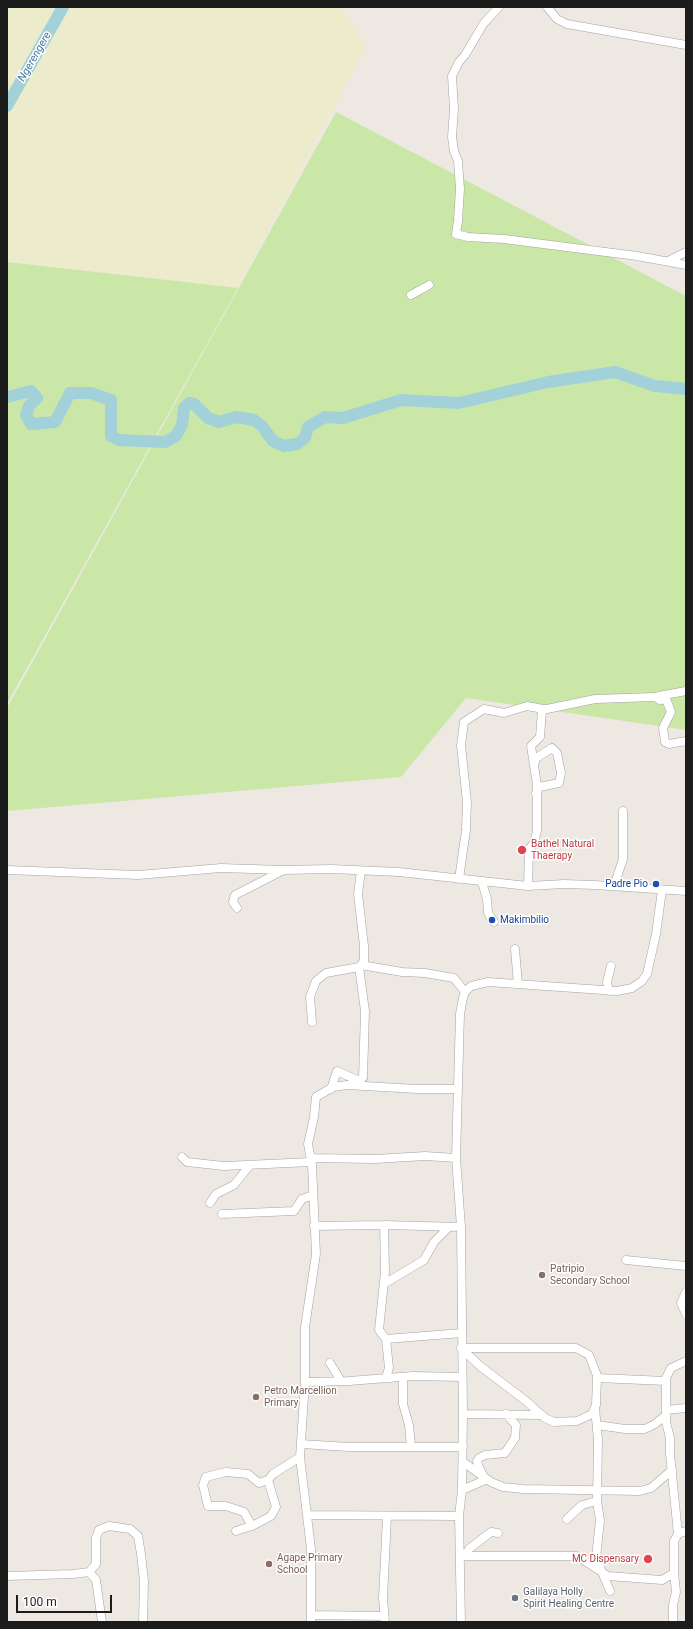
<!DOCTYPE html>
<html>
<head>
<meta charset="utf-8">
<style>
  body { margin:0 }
  #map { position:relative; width:693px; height:1629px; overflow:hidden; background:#ede9e2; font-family:Roboto,sans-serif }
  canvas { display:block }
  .frame { position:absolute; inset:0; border:8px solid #1c1c1c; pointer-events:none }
  .scale { position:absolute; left:16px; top:1595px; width:96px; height:18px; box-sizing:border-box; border:2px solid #1c1c1c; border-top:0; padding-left:5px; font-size:12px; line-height:14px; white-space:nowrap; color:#1c1c1c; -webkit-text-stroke:3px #fff; paint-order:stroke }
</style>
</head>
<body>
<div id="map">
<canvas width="693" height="1629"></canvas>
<div class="frame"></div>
<div class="scale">100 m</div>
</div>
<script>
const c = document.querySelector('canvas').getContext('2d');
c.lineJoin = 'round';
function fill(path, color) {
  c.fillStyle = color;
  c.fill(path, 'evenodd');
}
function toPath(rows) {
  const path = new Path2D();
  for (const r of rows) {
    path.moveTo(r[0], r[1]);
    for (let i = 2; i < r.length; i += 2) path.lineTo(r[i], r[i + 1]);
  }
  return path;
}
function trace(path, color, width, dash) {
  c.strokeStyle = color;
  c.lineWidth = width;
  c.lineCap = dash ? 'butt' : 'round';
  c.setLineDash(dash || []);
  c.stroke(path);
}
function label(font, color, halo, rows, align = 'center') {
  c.font = font + ' Roboto,sans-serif';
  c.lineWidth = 3;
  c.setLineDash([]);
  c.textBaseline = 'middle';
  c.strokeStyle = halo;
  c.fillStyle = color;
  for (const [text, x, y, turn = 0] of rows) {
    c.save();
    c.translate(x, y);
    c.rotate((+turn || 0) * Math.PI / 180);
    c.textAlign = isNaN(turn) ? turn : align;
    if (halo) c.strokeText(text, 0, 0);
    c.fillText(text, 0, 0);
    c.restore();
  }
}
const farmland = toPath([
  [7,7,342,7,366,47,238,288,7,262]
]);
const grass = toPath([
  [336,112,686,296,686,730,466,698,401,777,7,811,7,708],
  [7,262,238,288,7,704]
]);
const river = toPath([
  [7,106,63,7],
  [7,397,31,391,37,398,29,406,26,415,31,424,55,422,70,393,91,393,111,400,111,436,119,440,165,442,176,436,182,425,184,408,189,403,194,404,208,418,219,422,236,417,254,420,262,426,273,441,284,446,297,444,305,438,308,427,325,417,343,418,401,400,459,403,548,382,615,372,655,386,686,389]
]);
const minor = toPath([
  [499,7,484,23,465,55,459,62,452,76,454,109,452,137,454,151,458,161,460,189,458,221,456,234,468,237,504,239,637,256,686,265],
  [547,7,557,19,567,24,686,45],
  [668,261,686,252],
  [411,295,429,285],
  [659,696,686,691],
  [534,765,536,758,552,748,557,753,561,773,559,783,539,787,536,793],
  [7,870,138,875,221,868,283,870,331,869,399,872,528,886,564,884,595,885,686,891],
  [459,879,466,830,467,802,461,745,464,722,484,709,504,713,527,706,543,709],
  [482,882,487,899,488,913,494,922],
  [528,886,529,849,534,843,537,831,537,785,531,746,540,737,542,710,595,699,655,697,660,700,666,699,671,712,663,728,665,742,669,744,686,741],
  [614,886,623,859,623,811],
  [237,908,233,902,235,895,282,871],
  [515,949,518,984],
  [361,965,402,972,425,973,454,978,465,992],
  [609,991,607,982,611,966],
  [312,1022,310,997,316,981,326,973,359,967,364,961,364,946,358,894,361,871],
  [331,1089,337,1071,357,1080,363,1078,365,1011,359,967],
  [182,1157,187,1162,224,1166,311,1162],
  [311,1158,375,1159,425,1156,456,1158],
  [210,1203,216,1194,234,1185,250,1165],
  [222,1214,294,1211,302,1199,313,1195],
  [384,1225,385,1272,379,1330,386,1339,389,1368,387,1374,390,1378],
  [314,1226,384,1225,461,1227],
  [626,1260,686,1266],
  [384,1284,424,1260,434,1242,449,1227],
  [686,1292,681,1303,686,1314],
  [386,1339,462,1333],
  [461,1348,576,1348,589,1355,598,1378,666,1381],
  [461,1348,480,1366,526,1401,545,1418,554,1422,577,1421,592,1414,596,1405,597,1378],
  [330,1363,341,1381],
  [403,1377,403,1404,409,1425,411,1447],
  [305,1382,349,1381,413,1376,462,1377],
  [595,1408,598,1440,597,1501,600,1520,596,1558,610,1591],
  [666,1410,686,1408],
  [463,1414,542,1415],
  [597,1425,625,1429,645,1429,655,1424,666,1415],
  [301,1444,349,1447,463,1447],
  [463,1462,491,1482,503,1487,523,1489,640,1491,651,1488,672,1470],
  [462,1490,485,1480,478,1465,477,1461,479,1458,485,1455,505,1453,515,1438,516,1425,506,1414],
  [308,1515,459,1516],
  [567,1519,582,1505,597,1501],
  [252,1526,244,1512,226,1506,208,1506,203,1485,206,1477,226,1472,248,1474,259,1483,268,1480],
  [236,1531,254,1525,271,1516,276,1507,268,1480,273,1474,300,1457],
  [678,1534,670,1454,670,1438,666,1422,666,1378,671,1368,686,1361],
  [461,1556,577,1556,608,1576,662,1580,674,1573,674,1541,678,1534,686,1531],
  [465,1556,469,1549,491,1532,498,1533],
  [89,1572,96,1580,102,1622],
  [7,1576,73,1574,89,1572,96,1564,96,1538,99,1530,109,1526,130,1529,138,1536,141,1554,144,1581,143,1622],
  [311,1615,384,1616],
  [311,1622,311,1549,300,1457,305,1382,305,1327,316,1254,312,1165,308,1144,314,1117,316,1097,333,1087,347,1085,417,1089,458,1089],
  [385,1622,383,1598,387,1517],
  [461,1622,459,1516,462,1490,463,1414,461,1227,456,1158,460,1014,463,998,465,992,471,986,488,982,617,991,632,988,642,981,647,974,656,934,662,890],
  [673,1622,673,1605,676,1592,674,1573]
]);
const markers = [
  [522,850,5,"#e0444e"],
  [656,884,4,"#1a4fb4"],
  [492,920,4,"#1a4fb4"],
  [542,1275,4,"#8d6e63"],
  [256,1397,4,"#8d6e63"],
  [648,1559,5,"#e0444e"],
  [269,1564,4,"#8d6e63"],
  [515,1598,4,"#6b7280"]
];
const healthNames = [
  ["Bathel Natural",531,844],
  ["Thaerapy",531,856],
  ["MC Dispensary",639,1559,"right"]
];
const transitNames = [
  ["Padre Pio",648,884],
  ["Makimbilio",500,920,"left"]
];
const educationNames = [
  ["Patripio",550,1269],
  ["Secondary School",550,1281],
  ["Petro Marcellion",264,1391],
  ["Primary",264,1403],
  ["Agape Primary",277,1558],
  ["School",277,1570]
];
const worshipNames = [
  ["Galilaya Holly",523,1592],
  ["Spirit Healing Centre",523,1604]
];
const waterNames = [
  ["Ngerengere",35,57,-60]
];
fill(farmland, '#ececcd');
fill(grass, '#cbe7a8');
trace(river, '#a3d1da', 12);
trace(minor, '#a3a3a3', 9);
trace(minor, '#fff', 8);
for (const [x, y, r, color] of markers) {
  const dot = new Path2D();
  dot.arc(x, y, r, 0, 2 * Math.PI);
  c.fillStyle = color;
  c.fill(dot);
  trace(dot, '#fff', 1.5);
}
label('10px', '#be3a42', '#fff', healthNames, 'left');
label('10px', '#164399', '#fff', transitNames, 'right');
label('10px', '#785e54', '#fff', educationNames, 'left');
label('10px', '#5b616d', '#fff', worshipNames, 'left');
label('italic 11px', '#487aa1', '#fff', waterNames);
</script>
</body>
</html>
